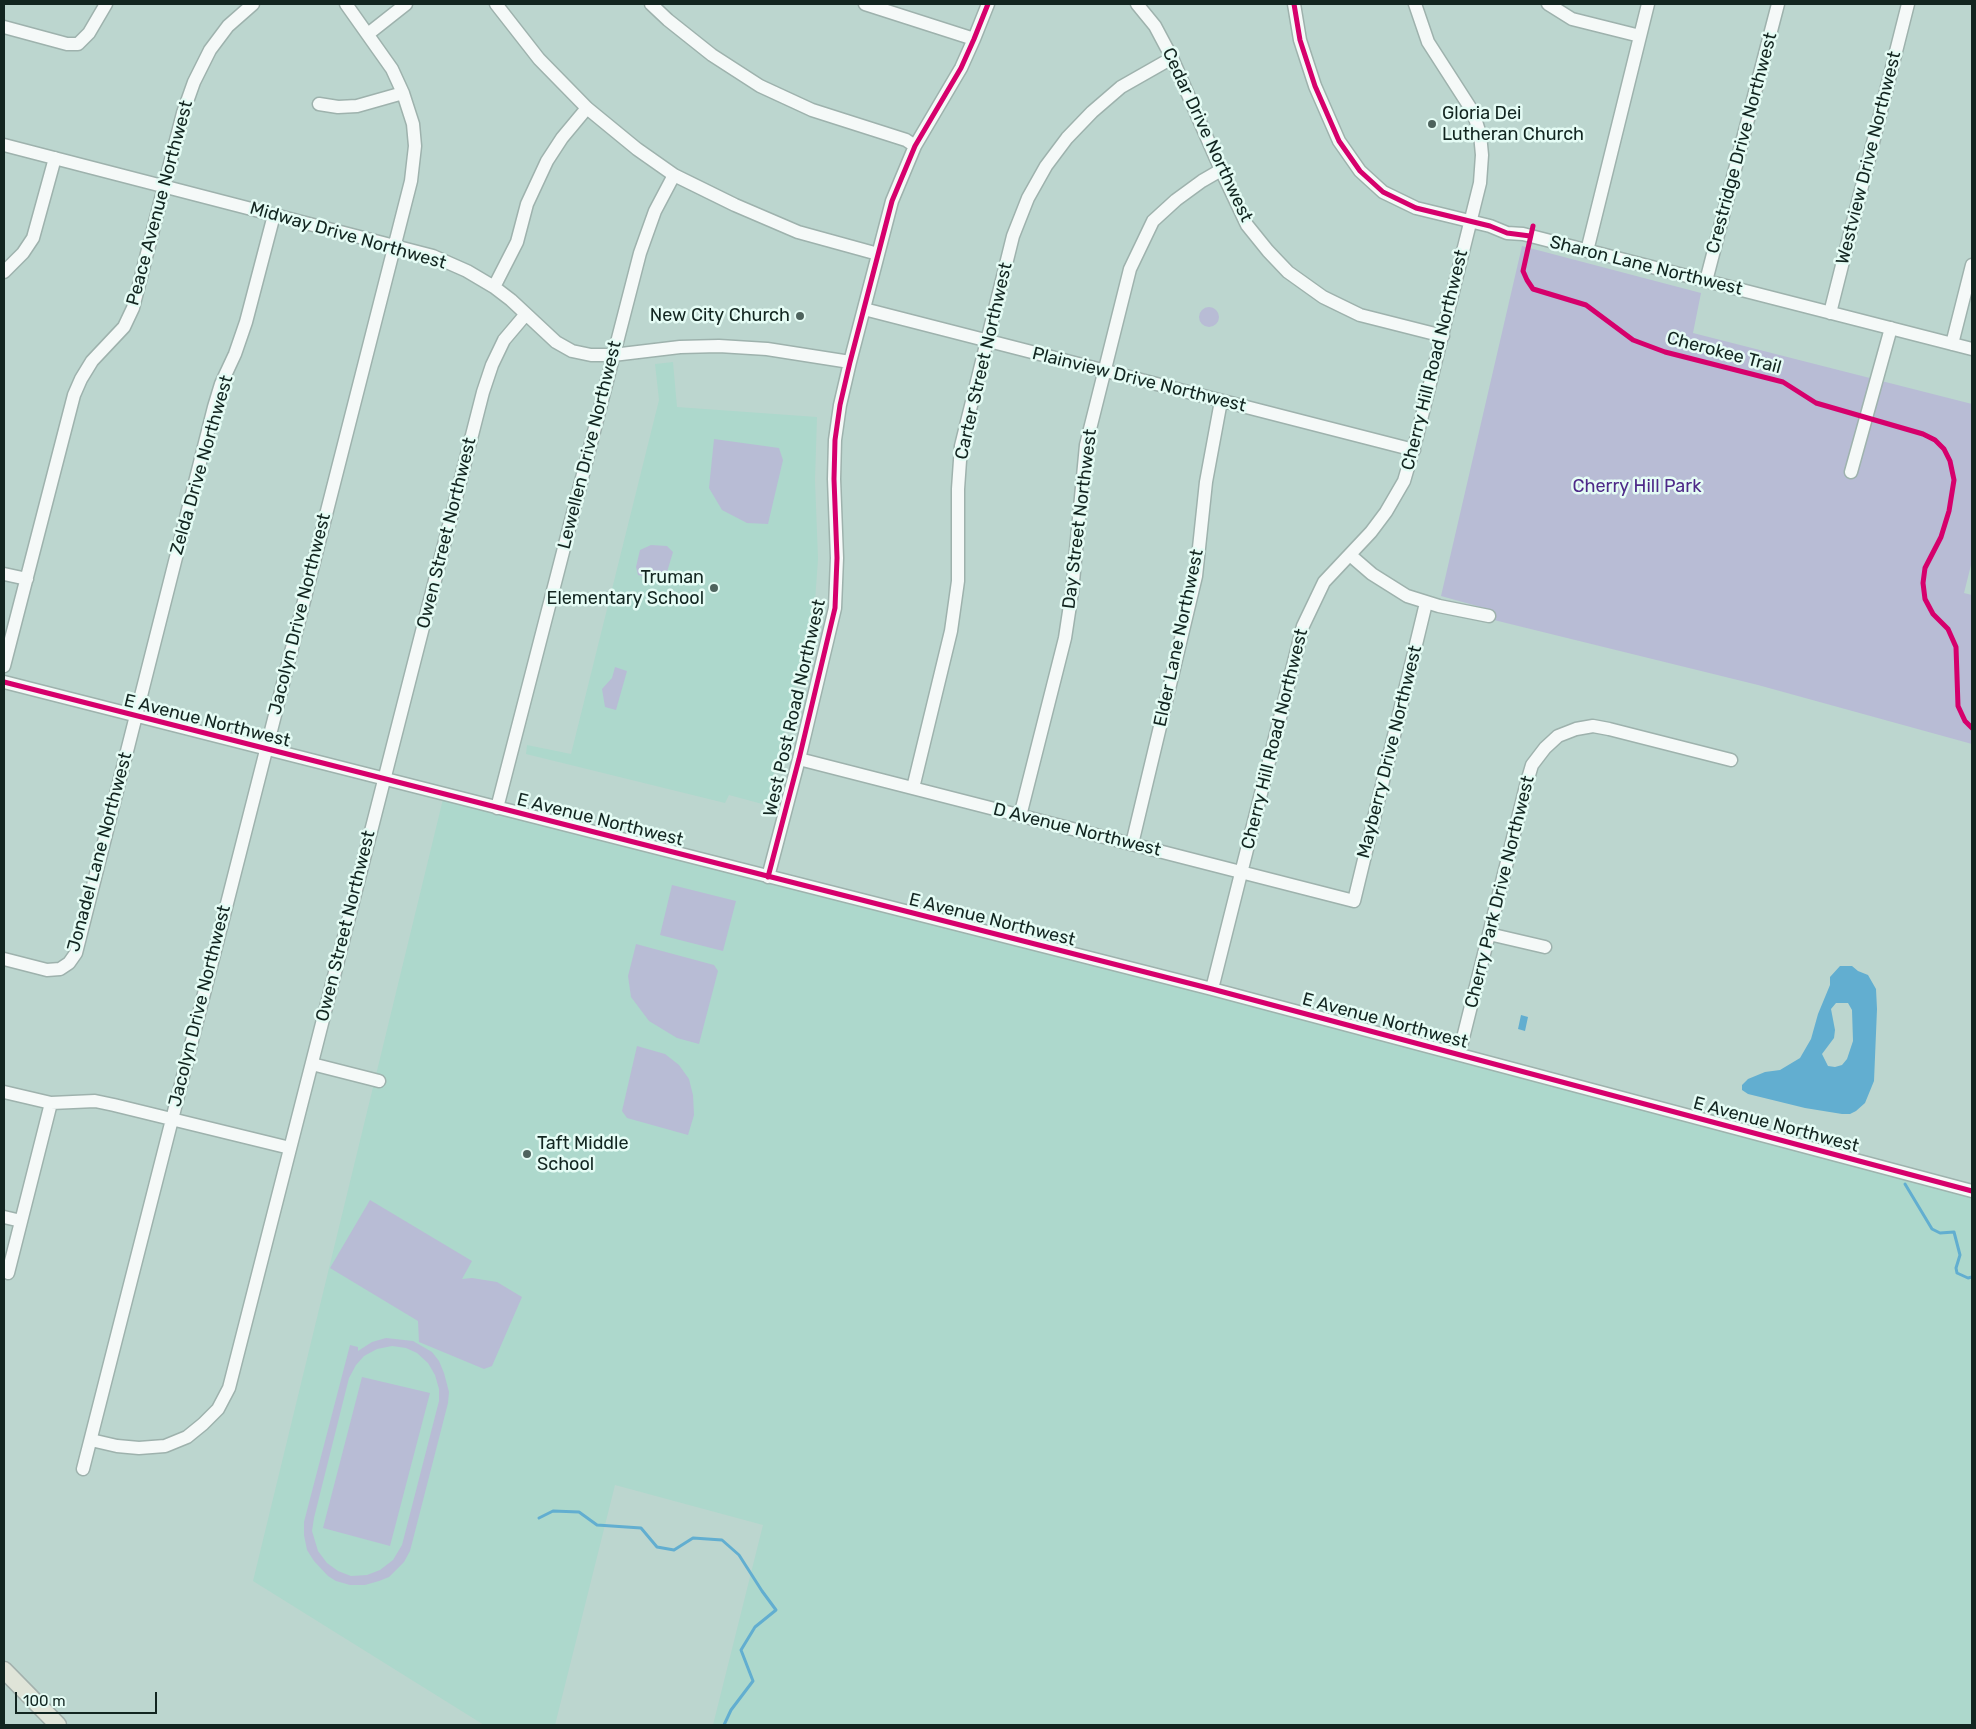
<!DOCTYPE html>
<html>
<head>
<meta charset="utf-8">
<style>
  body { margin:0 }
  #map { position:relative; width:1976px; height:1729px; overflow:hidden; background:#bcd6cf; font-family:Rubik,sans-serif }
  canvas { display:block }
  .frame { position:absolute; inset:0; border:5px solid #122520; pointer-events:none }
  .scale { position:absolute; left:15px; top:1692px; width:142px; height:22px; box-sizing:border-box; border:2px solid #122520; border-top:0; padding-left:6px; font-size:15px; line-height:18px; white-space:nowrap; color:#122520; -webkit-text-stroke:4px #e5fcf5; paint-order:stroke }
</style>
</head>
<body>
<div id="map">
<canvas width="1976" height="1729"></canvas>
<div class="frame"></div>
<div class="scale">100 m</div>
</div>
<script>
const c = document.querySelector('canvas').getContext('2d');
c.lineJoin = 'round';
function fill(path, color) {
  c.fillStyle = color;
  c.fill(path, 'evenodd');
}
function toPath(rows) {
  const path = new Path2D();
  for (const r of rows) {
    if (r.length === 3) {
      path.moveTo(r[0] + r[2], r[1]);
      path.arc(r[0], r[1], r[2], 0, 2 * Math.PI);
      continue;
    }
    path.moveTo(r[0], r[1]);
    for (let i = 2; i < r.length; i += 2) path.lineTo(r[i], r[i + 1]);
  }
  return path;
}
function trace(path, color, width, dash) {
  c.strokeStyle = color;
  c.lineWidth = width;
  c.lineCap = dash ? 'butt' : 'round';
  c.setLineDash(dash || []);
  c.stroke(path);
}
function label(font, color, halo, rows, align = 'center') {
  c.font = font + ' Rubik,sans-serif';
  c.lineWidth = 5;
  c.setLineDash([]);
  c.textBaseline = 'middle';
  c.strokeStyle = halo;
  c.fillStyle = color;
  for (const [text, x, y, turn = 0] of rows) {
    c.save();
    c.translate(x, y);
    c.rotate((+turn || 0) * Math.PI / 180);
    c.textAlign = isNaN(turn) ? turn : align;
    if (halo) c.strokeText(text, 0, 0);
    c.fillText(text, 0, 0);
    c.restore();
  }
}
const built = toPath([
  [673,362,677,407,817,417,815,480,818,559,814,616,766,805,729,795,725,803,526,754,527,745,571,754,659,400,655,364],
  [444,795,1972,1191,1972,1725,713,1725,763,1525,615,1485,555,1725,484,1725,253,1581]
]);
const green = toPath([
  [1522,246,1701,293,1693,333,1972,404,1972,561,1964,593,1972,595,1972,744,1758,685,1494,620,1495,611,1441,596],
  [1209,317,10],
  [714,439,779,448,783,460,768,524,747,523,722,510,709,488],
  [651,545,667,546,673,552,664,582,638,575,636,567,640,550],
  [615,667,627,671,616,710,605,707,602,689,612,678],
  [672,885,736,901,723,951,660,935],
  [636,944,714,965,718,971,699,1044,677,1038,649,1021,631,997,628,976],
  [637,1046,665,1054,679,1065,689,1079,693,1095,694,1115,688,1135,627,1118,622,1111],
  [370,1200,472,1261,462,1279,472,1278,497,1282,522,1297,492,1366,484,1369,419,1342,418,1321,330,1268],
  [386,1338,413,1341,432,1352,439,1361,444,1373,449,1392,448,1403,410,1551,404,1562,389,1577,379,1581,365,1585,350,1585,336,1581,328,1576,314,1561,307,1550,304,1535,304,1522,350,1345,358,1347,358,1351,372,1342],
  [392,1346,406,1348,417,1353,428,1363,435,1375,439,1389,439,1401,402,1545,393,1560,380,1570,367,1575,351,1576,338,1571,327,1563,318,1551,312,1531,314,1518,349,1378,356,1365,364,1356,377,1349],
  [362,1377,430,1393,390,1546,323,1528]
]);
const water = toPath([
  [1840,966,1852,966,1858,971,1868,975,1876,989,1877,1009,1874,1081,1865,1103,1856,1111,1850,1114,1842,1114,1805,1108,1748,1094,1742,1090,1742,1085,1748,1079,1765,1072,1780,1070,1800,1058,1811,1039,1818,1014,1830,985,1830,977],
  [1836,1003,1848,1003,1852,1010,1853,1041,1847,1059,1842,1065,1835,1067,1828,1066,1822,1054,1834,1038,1835,1030,1831,1009],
  [1521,1015,1528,1017,1525,1031,1518,1029]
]);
const stream = toPath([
  [1905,1184,1932,1229,1940,1233,1954,1232,1960,1255,1956,1268,1957,1273,1968,1278,1972,1277],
  [539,1518,553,1511,579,1512,597,1525,641,1528,657,1547,674,1550,693,1538,722,1540,739,1555,762,1591,776,1610,755,1627,741,1650,753,1681,731,1710,724,1725]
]);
const minor = toPath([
  [496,4,539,59,587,108,637,149,674,175,735,205,798,232,878,254],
  [651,4,668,20,712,55,760,86,812,110,906,140,915,146],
  [865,4,974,39],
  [1137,4,1155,26,1172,58,1221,170,1247,225,1268,251,1288,272,1323,297,1360,315,1443,336],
  [1294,4,1300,40,1315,86,1339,141,1360,171,1383,192,1416,208,1490,226,1507,233,1523,234,1972,349],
  [1548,4,1572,19,1640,36],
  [4,27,67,44,78,44,89,33,106,4],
  [368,34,406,4],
  [319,104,338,107,357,106,403,93],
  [4,145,433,256,467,271,494,287,511,300,556,342,572,351,591,355,613,355,680,347,719,346,767,349,850,362],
  [1587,251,1648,4],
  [4,272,23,253,33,238,55,158],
  [1706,281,1778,4],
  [494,287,517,242,527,204,547,161,562,138,587,108],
  [864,309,1414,450],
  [1830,313,1908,4],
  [1952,344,1972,265],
  [1851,472,1891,328],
  [1350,555,1372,574,1407,596,1439,606,1489,616],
  [4,574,27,579],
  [4,666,74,395,81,379,92,361,124,327,133,308,183,113,194,82,210,50,228,26,253,4],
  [4,682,1212,989,1972,1191],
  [799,759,1354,901,1426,603],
  [913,788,951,631,958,581,958,489,961,446,1013,236,1028,198,1046,166,1067,138,1092,112,1121,87,1172,58],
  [497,808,640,253,655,211,674,175],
  [1020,816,1065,638,1072,592,1086,445,1130,269,1153,221,1176,200,1202,181,1221,170],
  [1132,844,1196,576,1206,482,1221,401],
  [768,877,799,759,835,608,837,558,834,479,835,440,840,405,850,362,892,201,915,146,961,68,974,39,988,4],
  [1489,934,1545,947],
  [4,959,47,970,60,969,69,963,76,953,214,407,221,384,235,354,246,322,274,215],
  [1212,989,1303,626,1324,582,1371,532,1386,512,1404,481,1416,440,1480,183,1482,155,1480,134,1473,112,1428,42,1415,4],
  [1459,1054,1527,782,1532,765,1545,748,1558,736,1576,729,1593,726,1609,729,1731,760],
  [312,1064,379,1081],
  [4,1092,51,1103,95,1101,114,1105,290,1148],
  [4,1217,21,1221],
  [8,1273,51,1103],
  [91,1440,117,1446,139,1448,165,1446,187,1437,203,1424,218,1409,229,1388,483,392,492,365,504,340,526,314],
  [83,1469,411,181,415,146,413,124,403,93,392,69,346,4]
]);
const major = toPath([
  [4,1670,58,1725]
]);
const cycleway = toPath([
  [1294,4,1300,40,1315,86,1339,141,1360,171,1383,192,1416,208,1490,226,1507,233,1530,236],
  [1533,226,1523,271,1527,280,1533,289,1586,305,1633,340,1665,352,1783,382,1816,403,1923,434,1935,440,1944,449,1950,461,1954,480,1949,511,1941,537,1925,568,1923,583,1925,599,1933,614,1948,629,1956,647,1958,706,1965,721,1972,728],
  [4,682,1212,989,1972,1191],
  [768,877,799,759,835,608,837,558,834,479,835,440,840,405,850,362,892,201,915,146,961,68,974,39,988,4]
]);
const markers = [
  [1432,124,5,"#4e635d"],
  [800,316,5,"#4e635d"],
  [714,588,5,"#4e635d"],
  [527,1154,5,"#4e635d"]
];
const poiNames = [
  ["Gloria Dei",1442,114],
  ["Lutheran Church",1442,135],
  ["New City Church",790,316,"right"],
  ["Truman",704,578,"right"],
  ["Elementary School",704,599,"right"],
  ["Taft Middle",537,1144],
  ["School",537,1165]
];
const streetNames = [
  ["Cedar Drive Northwest",1207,135,65],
  ["Crestridge Drive Northwest",1742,143,-75],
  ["Westview Drive Northwest",1869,158,-76],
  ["Peace Avenue Northwest",160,203,-75],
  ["Midway Drive Northwest",348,236,16],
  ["Sharon Lane Northwest",1646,266,14],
  ["Cherokee Trail",1724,353,15],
  ["Cherry Hill Road Northwest",1435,360,-76],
  ["Carter Street Northwest",984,361,-77],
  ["Plainview Drive Northwest",1139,380,14],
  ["Lewellen Drive Northwest",590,445,-76],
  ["Zelda Drive Northwest",202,465,-74],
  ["Day Street Northwest",1080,519,-83],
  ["Owen Street Northwest",447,533,-76],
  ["Jacolyn Drive Northwest",300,614,-76],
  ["Elder Lane Northwest",1179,638,-78],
  ["West Post Road Northwest",795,708,-77],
  ["E Avenue Northwest",207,721,14],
  ["Cherry Hill Road Northwest",1275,739,-76],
  ["Mayberry Drive Northwest",1390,752,-76],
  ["E Avenue Northwest",600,820,14],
  ["D Avenue Northwest",1077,830,14],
  ["Jonadel Lane Northwest",100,852,-75],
  ["Cherry Park Drive Northwest",1500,892,-76],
  ["E Avenue Northwest",992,920,14],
  ["Owen Street Northwest",346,926,-76],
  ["Jacolyn Drive Northwest",200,1006,-76],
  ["E Avenue Northwest",1385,1021,15],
  ["E Avenue Northwest",1776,1125,15]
];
const parkNames = [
  ["Cherry Hill Park",1637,487]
];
fill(built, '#add8cc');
fill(green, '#b8bcd5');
fill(water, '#62aed0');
trace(stream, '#62aed0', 3);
trace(minor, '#9eb2ad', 15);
trace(major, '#a3b1ad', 19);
trace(minor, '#f5f9f8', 12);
trace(major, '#dfe4d8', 16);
trace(cycleway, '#d6006c', 5);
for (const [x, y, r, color] of markers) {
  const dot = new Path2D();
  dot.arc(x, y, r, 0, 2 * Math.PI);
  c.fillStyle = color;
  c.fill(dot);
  trace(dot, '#e5fcf5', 2);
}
label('18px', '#122520', '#e5fcf5', poiNames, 'left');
label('18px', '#122520', '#e5fcf5', streetNames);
label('18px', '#4e2a88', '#e5fcf5', parkNames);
</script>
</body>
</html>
